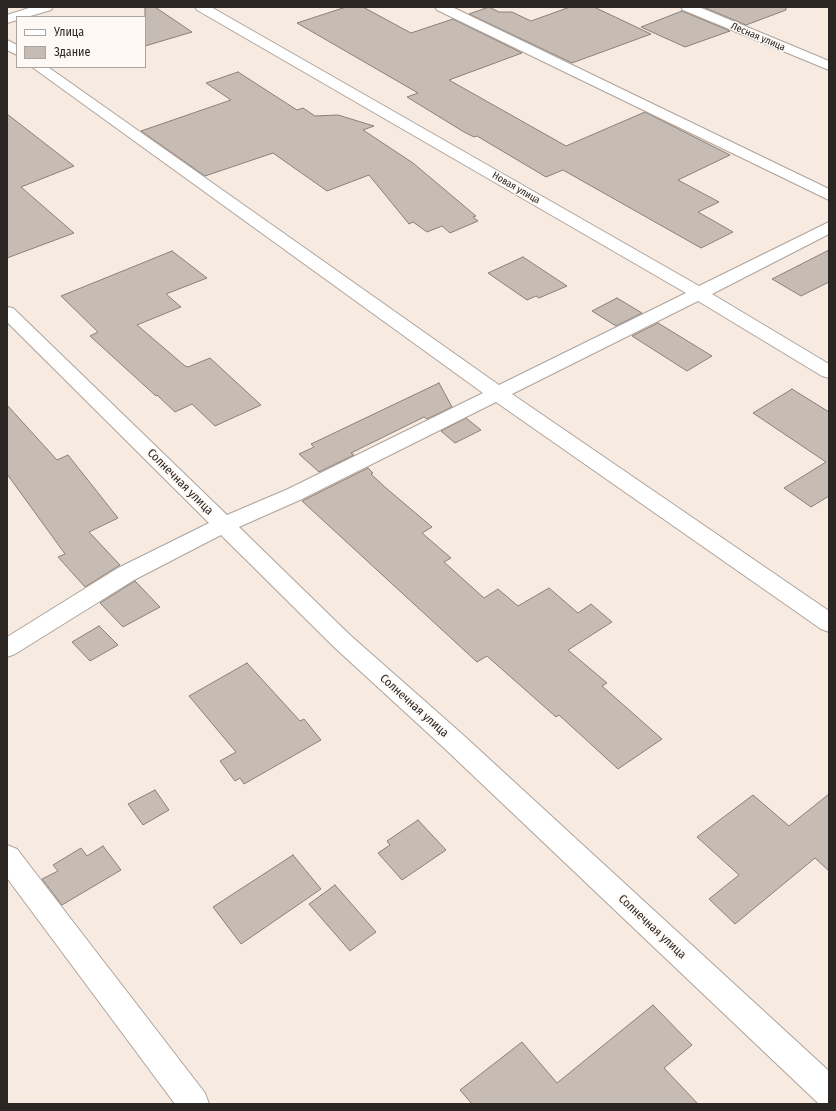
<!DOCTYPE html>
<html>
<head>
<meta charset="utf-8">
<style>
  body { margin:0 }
  #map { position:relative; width:836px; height:1111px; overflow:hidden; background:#f6eae1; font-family:"Fira Sans Condensed",sans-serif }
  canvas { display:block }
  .frame { position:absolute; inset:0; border:8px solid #2b2623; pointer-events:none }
  .legend { position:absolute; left:16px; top:16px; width:130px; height:52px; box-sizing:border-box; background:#fef9f5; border:1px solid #aaa5a1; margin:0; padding:5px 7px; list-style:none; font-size:12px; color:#2b2623 }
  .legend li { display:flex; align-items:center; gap:8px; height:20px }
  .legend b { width:20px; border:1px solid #aaa5a1 }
</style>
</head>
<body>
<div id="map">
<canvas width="836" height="1111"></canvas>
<div class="frame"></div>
<ul class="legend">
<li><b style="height:5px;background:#fff"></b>Улица</li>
<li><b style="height:11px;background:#c7bcb3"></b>Здание</li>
</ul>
</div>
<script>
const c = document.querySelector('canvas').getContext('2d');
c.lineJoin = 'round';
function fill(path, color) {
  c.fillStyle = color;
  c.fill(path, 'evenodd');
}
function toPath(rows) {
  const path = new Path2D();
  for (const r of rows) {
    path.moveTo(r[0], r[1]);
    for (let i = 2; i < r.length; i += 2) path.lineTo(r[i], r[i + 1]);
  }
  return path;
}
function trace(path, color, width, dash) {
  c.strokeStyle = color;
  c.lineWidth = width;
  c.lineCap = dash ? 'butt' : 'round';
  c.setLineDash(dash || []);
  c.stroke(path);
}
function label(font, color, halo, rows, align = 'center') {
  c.font = font + ' "Fira Sans Condensed",sans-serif';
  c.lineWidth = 3;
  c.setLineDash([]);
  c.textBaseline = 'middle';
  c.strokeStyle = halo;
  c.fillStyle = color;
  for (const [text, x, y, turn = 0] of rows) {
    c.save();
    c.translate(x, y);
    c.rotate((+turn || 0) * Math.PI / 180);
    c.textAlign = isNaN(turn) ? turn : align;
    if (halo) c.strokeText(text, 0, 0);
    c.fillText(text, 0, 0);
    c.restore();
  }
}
const building = toPath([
  [145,7,155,7,192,32,145,46,145,7],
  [346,7,363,7,411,33,453,19,522,53,449,80,566,146,645,112,730,155,678,180,719,202,698,212,733,232,701,248,563,170,546,177,477,136,474,137,464,132,407,97,418,93,297,23,346,7],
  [489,7,499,12,512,12,531,21,570,7,594,7,651,34,572,63,469,14,489,7],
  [703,7,786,7,786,10,746,25,703,7],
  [682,11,730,31,685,47,641,27,682,11],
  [238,72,297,110,303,108,315,116,338,115,374,126,363,130,413,163,476,216,473,217,478,221,450,233,442,226,427,232,413,222,409,224,369,175,327,191,273,153,205,176,141,131,231,100,206,83,238,72],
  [7,114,74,166,21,187,74,233,7,258,7,114],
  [829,250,829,282,801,296,772,279,829,250],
  [172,251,207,278,166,294,181,307,137,325,185,366,188,367,210,358,261,405,215,426,192,404,175,412,157,395,156,396,90,336,98,332,61,296,172,251],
  [523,257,567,286,539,298,536,296,527,300,488,273,523,257],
  [617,298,642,313,616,326,592,311,617,298],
  [658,323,712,356,687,371,632,336,658,323],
  [439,383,452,407,427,419,424,417,351,453,354,455,319,472,299,454,314,447,311,444,439,383],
  [792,389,829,412,829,496,811,507,784,488,826,462,753,413,792,389],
  [7,405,57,460,68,455,118,518,89,532,120,565,85,587,58,557,65,554,7,474,7,405],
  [466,418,481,430,455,443,441,431,466,418],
  [368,468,373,473,371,474,386,488,432,527,422,533,451,558,444,562,484,598,498,589,518,606,549,588,578,613,591,604,612,622,568,650,607,683,602,686,662,739,618,769,559,715,556,717,487,656,477,662,302,501,368,468],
  [135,581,160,607,123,627,100,603,135,581],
  [99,626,118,645,90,661,72,642,99,626],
  [247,663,300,721,304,719,321,740,244,784,240,778,235,781,220,761,236,752,189,696,247,663],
  [155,790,169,810,143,825,128,804,155,790],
  [829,794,829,871,815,858,735,924,709,899,739,875,697,837,753,795,789,826,829,794],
  [418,820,446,850,402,880,378,853,390,845,387,841,418,820],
  [103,846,121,870,62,905,42,879,58,871,53,865,81,848,87,856,103,846],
  [293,855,321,889,241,944,213,907,293,855],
  [335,885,376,932,350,951,309,904,335,885],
  [653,1005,692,1045,664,1068,698,1104,472,1104,460,1090,522,1042,557,1083,653,1005]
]);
const minor = toPath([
  [32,7,53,7,51,10,27,17,17,17,17,20,7,23,7,15,32,7],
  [195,7,211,7,699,286,829,222,829,234,712,294,829,364,829,378,822,376,698,301,512,394,829,611,829,632,821,629,496,402,302,499,239,527,350,635,461,733,829,1071,829,1104,818,1103,443,747,334,647,221,535,134,580,15,654,7,657,7,637,118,568,209,523,7,322,7,307,13,308,227,515,288,489,483,393,32,67,48,67,499,385,686,293,197,10,195,7],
  [435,7,452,7,829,189,829,200,437,10,435,7],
  [681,7,699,7,829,61,829,70,683,10,681,7],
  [7,40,17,45,17,55,7,50,7,40],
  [7,845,17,849,205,1093,209,1104,175,1104,7,878,7,845]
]);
const farStreetnames = [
  ["Лесная улица",758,37,23],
  ["Новая улица",516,188,30]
];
const streetNames = [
  ["Солнечная улица",180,482,45],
  ["Солнечная улица",414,706,42],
  ["Солнечная улица",652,927,43]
];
fill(building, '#c7bcb3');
trace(building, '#8a8078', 1);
trace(minor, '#aea39b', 2);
fill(minor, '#fff');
label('10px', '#2b2623', '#fef9f5', farStreetnames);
label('12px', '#2b2623', '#fef9f5', streetNames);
</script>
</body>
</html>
